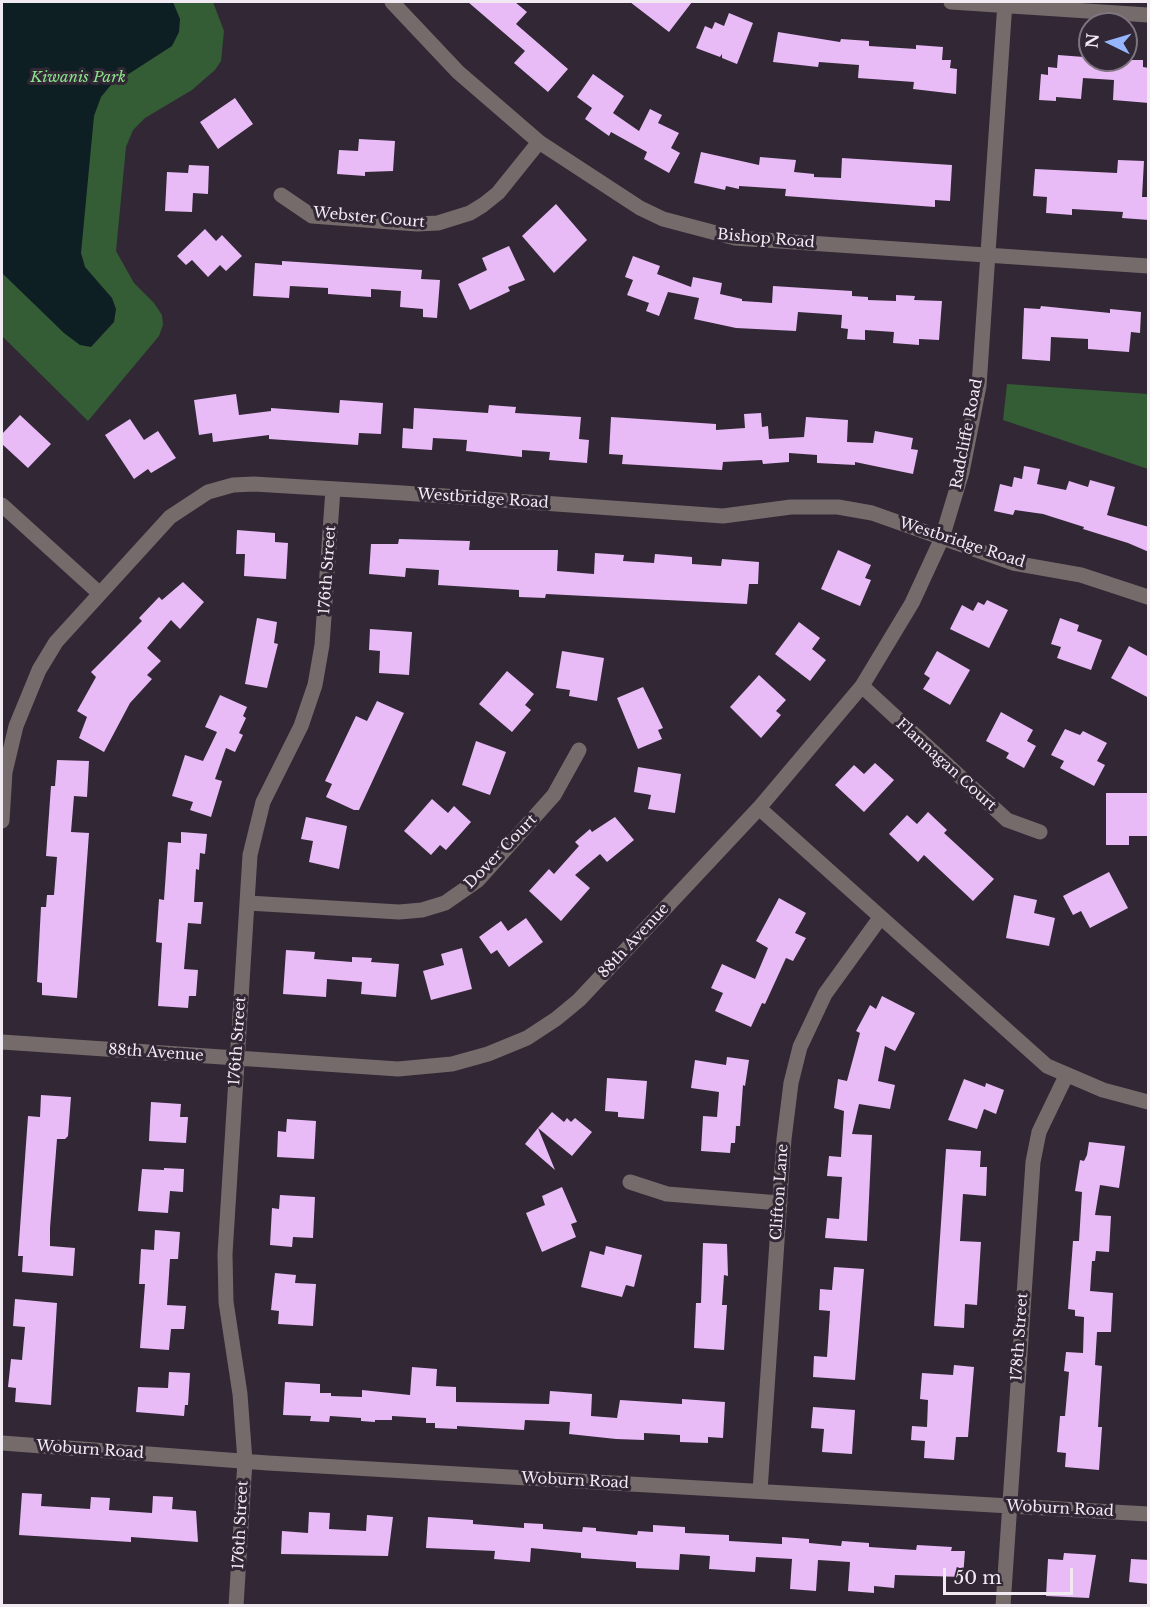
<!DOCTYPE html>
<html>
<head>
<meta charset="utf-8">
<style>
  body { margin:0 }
  #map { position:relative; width:1150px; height:1607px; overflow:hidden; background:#312735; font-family:"Libre Baskerville",serif }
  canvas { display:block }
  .frame { position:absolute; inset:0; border:3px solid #f1eaf3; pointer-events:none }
  .north { position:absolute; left:1078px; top:12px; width:60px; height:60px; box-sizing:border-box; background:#312735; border:2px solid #7e7581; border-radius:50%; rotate:275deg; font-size:16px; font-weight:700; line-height:24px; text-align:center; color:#f1eaf3 }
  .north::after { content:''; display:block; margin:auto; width:21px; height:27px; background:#95b6fd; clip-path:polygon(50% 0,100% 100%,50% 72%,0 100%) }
  .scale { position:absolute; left:943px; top:1568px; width:130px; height:27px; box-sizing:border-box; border:3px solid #f1eaf3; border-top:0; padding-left:8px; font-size:18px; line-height:21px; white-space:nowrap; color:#f1eaf3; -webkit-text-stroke:4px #312735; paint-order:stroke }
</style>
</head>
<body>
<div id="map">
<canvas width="1150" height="1607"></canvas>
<div class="frame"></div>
<div class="north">N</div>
<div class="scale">50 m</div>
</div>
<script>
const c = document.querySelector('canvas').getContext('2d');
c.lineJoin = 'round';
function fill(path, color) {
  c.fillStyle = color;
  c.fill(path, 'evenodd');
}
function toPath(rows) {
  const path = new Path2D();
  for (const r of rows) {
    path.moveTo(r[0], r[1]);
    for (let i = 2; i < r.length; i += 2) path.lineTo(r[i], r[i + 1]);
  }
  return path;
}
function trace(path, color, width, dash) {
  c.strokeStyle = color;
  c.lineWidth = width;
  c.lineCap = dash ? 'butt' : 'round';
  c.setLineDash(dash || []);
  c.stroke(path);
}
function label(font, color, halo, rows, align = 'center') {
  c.font = font + ' "Libre Baskerville",serif';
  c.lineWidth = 6;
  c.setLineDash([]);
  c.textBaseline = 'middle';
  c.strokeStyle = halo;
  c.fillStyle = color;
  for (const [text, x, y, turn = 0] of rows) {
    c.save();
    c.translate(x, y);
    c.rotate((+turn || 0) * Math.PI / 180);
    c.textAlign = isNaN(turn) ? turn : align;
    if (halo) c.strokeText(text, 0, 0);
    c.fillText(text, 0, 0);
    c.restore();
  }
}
const green = toPath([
  [2,2,213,2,224,31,221,61,215,70,192,90,145,118,133,130,126,147,116,251,134,283,154,303,162,315,163,325,159,336,88,421,2,336],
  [1007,384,1148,394,1148,469,1003,420]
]);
const water = toPath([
  [2,2,173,2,180,19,179,32,172,46,110,86,101,97,94,116,81,253,85,267,112,298,116,309,114,322,91,347,80,345,64,333,2,273]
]);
const building = toPath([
  [468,2,515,2,527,12,516,24,568,69,548,92,514,63,525,51],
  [630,2,692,2,669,32],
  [729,13,753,23,737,64,722,58,722,54,720,57,696,48,705,26,712,29,715,22,724,26],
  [778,32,840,42,841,39,869,41,869,46,916,49,916,45,943,47,942,60,951,60,950,68,957,69,956,94,913,89,914,82,858,78,859,65,819,62,818,67,773,62],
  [1058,55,1084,57,1084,60,1143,60,1143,67,1149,68,1149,103,1113,100,1114,80,1083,78,1081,99,1056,97,1056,101,1039,100,1041,74,1048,75,1048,67,1057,68],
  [593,74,624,96,613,113,639,131,650,109,662,115,658,123,679,133,671,148,680,153,669,173,644,159,647,152,611,132,609,136,585,119,592,108,577,97],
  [235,98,253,124,218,149,200,122],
  [359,139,395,141,393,171,365,172,365,176,337,174,339,150,358,151],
  [701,152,759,165,760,157,796,160,794,172,814,174,814,177,841,178,842,158,952,165,950,201,935,200,935,207,785,196,786,189,739,186,739,189,726,186,725,190,694,183],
  [1118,160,1144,161,1142,197,1149,197,1149,220,1122,218,1123,212,1072,209,1072,215,1046,213,1047,197,1033,196,1035,169,1117,173],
  [189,165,209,166,208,194,193,193,192,212,165,211,167,172,188,173],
  [556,204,587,240,554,273,522,236],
  [205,229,216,241,222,235,242,256,226,271,220,265,208,277,192,260,186,265,177,256],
  [509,246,525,280,508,287,510,291,470,310,458,284,487,270,482,258],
  [633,256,660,266,657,274,691,287,693,277,722,283,720,294,742,299,742,301,772,303,773,286,852,291,852,296,868,297,868,300,896,301,896,295,915,296,914,300,942,301,939,340,919,339,919,345,893,343,894,332,865,330,865,340,847,339,848,329,841,328,842,315,798,312,796,331,736,328,694,319,699,298,668,292,659,316,646,311,649,303,627,295,633,280,625,277],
  [282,261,422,270,421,279,440,280,437,318,423,317,423,309,400,307,401,291,371,289,371,297,328,294,328,288,290,286,289,298,253,296,255,263,282,265],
  [1041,306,1110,313,1110,309,1141,312,1140,333,1131,332,1129,352,1088,349,1088,339,1051,337,1050,361,1022,359,1024,308,1040,309],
  [236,394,239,415,271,411,271,408,339,413,340,400,383,403,381,434,359,433,358,445,269,439,269,435,213,442,212,433,199,435,194,400],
  [489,405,516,407,515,413,581,417,579,439,589,440,587,463,549,460,550,452,522,450,522,457,466,451,467,440,433,438,432,450,402,448,403,428,413,429,414,408,488,413],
  [761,413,762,427,768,426,769,439,804,437,806,417,848,420,847,442,873,443,875,431,913,438,911,449,918,450,913,474,855,462,855,465,817,463,817,455,789,453,789,462,763,464,762,460,723,462,722,470,622,464,623,455,609,454,611,417,716,424,716,430,745,428,744,414],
  [20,415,51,444,28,468,2,444,2,434],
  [130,419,144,440,158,431,176,458,151,473,148,469,134,479,105,435],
  [1024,466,1040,469,1037,484,1066,490,1069,481,1088,487,1090,480,1115,487,1107,515,1149,527,1149,552,1128,543,1083,529,1084,527,1043,514,1015,510,1013,515,994,511,1000,484,1012,487,1014,477,1022,479],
  [237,530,275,533,275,542,288,543,286,579,244,576,245,554,236,554],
  [399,539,470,541,469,550,558,550,557,571,594,574,595,553,624,555,623,561,654,563,655,554,692,557,692,564,721,566,722,559,759,562,758,584,749,584,747,604,546,594,545,598,519,597,519,590,438,585,439,570,406,568,405,577,369,574,371,544,398,544],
  [838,550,871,565,865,578,871,580,860,606,821,589],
  [183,582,204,602,180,629,171,620,147,648,161,661,147,675,152,679,130,703,104,752,79,738,87,717,77,711,96,677,91,672,142,621,139,618,159,597,162,600],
  [987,600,1008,610,989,648,950,629,962,605,973,611,978,602,984,605],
  [257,618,277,622,274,643,278,644,267,688,245,684],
  [1060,618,1079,625,1077,631,1102,640,1091,670,1057,658,1061,647,1051,644],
  [799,622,820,638,812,649,826,660,810,681,775,654],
  [370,629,412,632,409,675,379,673,380,651,369,650],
  [1129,646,1149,657,1149,698,1111,678],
  [562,651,604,658,597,701,569,696,570,690,556,688],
  [937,651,970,670,950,705,923,689,930,678,924,674],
  [507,671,534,694,525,705,531,710,512,732,479,704],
  [759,675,786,700,776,711,781,715,761,738,730,707],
  [643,687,663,728,658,730,662,739,638,749,617,698],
  [220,695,247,707,243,716,246,718,239,733,243,735,235,752,226,748,215,779,222,781,211,817,190,810,193,802,172,796,185,755,203,761,217,732,205,727],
  [377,701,404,713,359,810,354,810,326,797,332,784,325,781,356,716,367,721],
  [1001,712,1033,730,1027,741,1036,746,1024,768,1006,758,1009,753,986,741],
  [1065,729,1080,735,1083,731,1107,743,1097,761,1105,765,1094,786,1060,768,1064,761,1051,755],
  [476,741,506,752,490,795,462,785],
  [57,760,89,761,87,797,74,796,71,832,89,833,77,998,42,995,42,983,37,982,41,907,46,907,47,895,54,895,57,857,46,856,51,786,55,786],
  [875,763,894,780,864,812,835,785,854,765,864,774],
  [638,767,681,774,675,813,648,809,651,795,634,792],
  [1106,793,1149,793,1149,836,1129,836,1129,845,1106,845],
  [432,799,448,813,454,806,471,822,446,850,440,845,431,855,404,831],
  [928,812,947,830,944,833,994,879,973,901,924,855,918,862,889,834,907,815,917,824],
  [306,817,347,826,339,869,309,862,313,841,301,839],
  [615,817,634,840,607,862,600,854,575,875,590,888,561,921,529,891,549,869,554,874,579,846,575,842,590,829,592,832],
  [181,832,207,834,205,854,200,853,199,870,196,869,194,902,203,902,201,924,188,923,184,969,198,970,196,996,189,996,188,1008,158,1006,162,943,156,942,159,899,164,900,168,842,181,843],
  [1109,872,1128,908,1090,928,1081,911,1073,915,1063,896],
  [1014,895,1037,900,1034,913,1055,918,1049,946,1006,938],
  [779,898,806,913,795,933,806,938,793,961,786,958,765,1004,762,1003,751,1027,715,1011,723,993,711,988,722,964,755,979,768,948,756,941],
  [526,918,543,942,509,967,497,950,491,954,479,937,501,921,508,931],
  [462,948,472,989,431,1000,423,971,444,965,441,954],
  [286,950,315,952,314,959,352,962,352,957,372,958,371,962,399,964,396,997,361,994,362,982,327,979,326,997,283,994],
  [882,996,915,1013,895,1051,885,1046,878,1081,895,1085,890,1109,859,1104,852,1134,872,1135,867,1241,825,1238,827,1218,839,1219,842,1177,827,1176,829,1156,841,1157,844,1111,834,1108,838,1079,847,1081,860,1033,856,1031,870,1005,876,1009],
  [727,1057,749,1060,745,1086,743,1085,740,1126,736,1126,735,1143,731,1143,730,1153,701,1151,703,1116,717,1117,719,1092,691,1088,695,1060,726,1065],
  [607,1078,647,1081,644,1119,618,1117,618,1112,605,1111],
  [964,1079,985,1087,986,1083,1004,1090,996,1114,984,1109,977,1129,948,1120],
  [41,1095,71,1097,68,1136,65,1139,57,1139,50,1228,50,1246,75,1248,73,1276,22,1272,23,1256,18,1256,28,1116,40,1117],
  [151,1102,181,1104,180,1117,188,1117,186,1143,149,1141],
  [552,1112,564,1122,567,1118,571,1122,575,1118,592,1132,572,1156,538,1128],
  [287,1119,316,1121,314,1159,277,1157,278,1131,286,1132],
  [538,1128,555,1170,525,1144],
  [1089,1142,1125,1146,1119,1188,1100,1185,1095,1215,1111,1216,1109,1252,1096,1251,1095,1261,1092,1261,1090,1291,1113,1293,1111,1332,1097,1332,1095,1365,1102,1366,1098,1427,1102,1427,1099,1470,1065,1467,1066,1453,1057,1452,1060,1416,1065,1416,1069,1372,1064,1371,1066,1352,1083,1353,1084,1317,1075,1316,1075,1310,1068,1309,1073,1241,1079,1241,1082,1192,1075,1191,1080,1160,1084,1161,1087,1155],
  [946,1149,981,1151,980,1167,987,1167,986,1196,963,1194,960,1241,981,1242,977,1305,965,1304,964,1328,934,1326],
  [164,1168,184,1169,183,1192,170,1191,168,1213,138,1211,142,1169,164,1170],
  [562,1187,577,1222,571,1224,576,1237,542,1252,526,1213,545,1205,542,1196],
  [280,1195,315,1197,313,1238,293,1237,292,1247,270,1245,272,1208,279,1209],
  [155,1230,180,1232,178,1259,170,1259,167,1305,186,1306,184,1329,171,1329,169,1350,140,1348,145,1284,139,1284,141,1249,154,1250],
  [703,1243,727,1244,728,1276,724,1275,722,1305,727,1305,724,1350,694,1348,696,1303,701,1303],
  [606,1246,642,1255,634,1287,626,1285,622,1297,581,1287,590,1251,604,1255],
  [834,1267,864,1269,855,1380,813,1377,814,1356,827,1357,830,1311,819,1310,820,1289,832,1290],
  [275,1273,296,1275,295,1283,316,1284,313,1326,278,1324,279,1311,271,1310],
  [15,1299,57,1303,51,1405,15,1402,16,1388,8,1387,11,1359,22,1360,25,1327,13,1326],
  [954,1365,974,1367,968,1437,956,1437,954,1460,924,1458,925,1441,911,1440,912,1426,927,1427,928,1400,920,1399,922,1373,953,1375],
  [412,1367,437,1369,436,1386,456,1387,456,1402,549,1404,550,1391,592,1394,591,1416,617,1418,620,1400,682,1404,682,1399,725,1402,723,1438,708,1437,708,1443,680,1442,680,1435,644,1433,644,1440,616,1439,569,1434,570,1422,525,1420,524,1430,457,1426,457,1429,435,1428,435,1423,426,1423,426,1418,392,1416,392,1420,375,1420,375,1422,361,1421,361,1418,330,1416,329,1422,310,1421,311,1416,283,1415,285,1382,320,1384,320,1393,331,1393,331,1396,362,1397,362,1390,410,1395],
  [169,1372,190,1373,188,1405,185,1405,184,1416,136,1412,138,1387,168,1388],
  [813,1407,855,1410,852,1454,822,1452,824,1429,811,1428],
  [22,1493,42,1494,41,1506,90,1509,91,1497,110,1498,109,1510,152,1513,153,1496,173,1497,172,1509,196,1511,198,1542,131,1537,131,1542,19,1535],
  [309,1512,330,1513,329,1529,366,1531,367,1515,393,1517,388,1556,281,1554,282,1531,308,1533],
  [428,1517,473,1520,473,1524,524,1528,524,1523,543,1524,543,1529,582,1532,583,1527,596,1528,596,1531,637,1535,638,1531,653,1532,653,1525,685,1527,685,1533,729,1535,729,1541,782,1544,782,1537,809,1539,809,1543,841,1546,842,1541,869,1543,869,1547,916,1550,917,1545,952,1547,951,1551,965,1551,963,1577,895,1575,894,1588,874,1586,874,1593,848,1591,850,1562,818,1560,816,1591,790,1589,792,1559,756,1557,755,1572,709,1569,710,1556,680,1554,679,1570,636,1568,636,1562,581,1558,581,1553,531,1548,530,1562,494,1559,495,1551,426,1548],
  [1064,1553,1096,1555,1089,1598,1046,1596,1048,1559,1063,1560],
  [1131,1559,1149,1560,1149,1584,1129,1582]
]);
const street = toPath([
  [392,2,458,72,539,142,640,208,663,219,735,238,1148,266],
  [951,2,1148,15],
  [281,195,312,216,417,224,438,223,470,213,483,205,498,193,539,142],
  [2,505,99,593],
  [862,686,1007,820,1040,832],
  [759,808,1047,1066,1103,1090,1148,1102],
  [2,821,5,772,16,726,39,670,56,642,170,517,208,492,233,485,254,484,403,493,723,516,791,507,838,507,872,513,1013,563,1081,575,1148,597],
  [248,903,399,912,422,910,445,903,478,880,554,795,579,750],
  [2,1042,398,1069,452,1064,488,1054,527,1038,556,1019,579,1000,759,808,862,686,912,603,942,538,962,472,979,386,1005,2],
  [630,1182,667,1194,780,1203],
  [2,1443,268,1463,1148,1514],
  [760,1491,784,1139,791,1083,800,1047,825,994,880,918],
  [236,1606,245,1461,240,1394,226,1302,225,1254,250,855,263,802,301,726,315,685,322,645,333,489],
  [1003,1606,1033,1162,1039,1132,1066,1076]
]);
const parkNames = [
  ["Kiwanis Park",78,78]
];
const streetNames = [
  ["Webster Court",369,218,5],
  ["Bishop Road",766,239,5],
  ["Radcliffe Road",967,434,-79],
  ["Westbridge Road",483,499,4],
  ["Westbridge Road",962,543,18],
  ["176th Street",328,570,-86],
  ["Flannagan Court",946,765,42],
  ["Dover Court",501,852,-46],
  ["88th Avenue",634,941,-47],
  ["176th Street",238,1041,-86],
  ["88th Avenue",156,1053,4],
  ["Clifton Lane",780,1192,-86],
  ["178th Street",1020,1337,-86],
  ["Woburn Road",90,1450,4],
  ["Woburn Road",575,1481,3],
  ["Woburn Road",1060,1509,3],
  ["176th Street",241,1525,-87]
];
fill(green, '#345c35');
fill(water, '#0e1f23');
fill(building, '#e8baf6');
trace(street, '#756b6a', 15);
label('italic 15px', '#8ae48b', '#312735', parkNames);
label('15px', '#f1eaf3', '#312735', streetNames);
</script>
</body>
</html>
